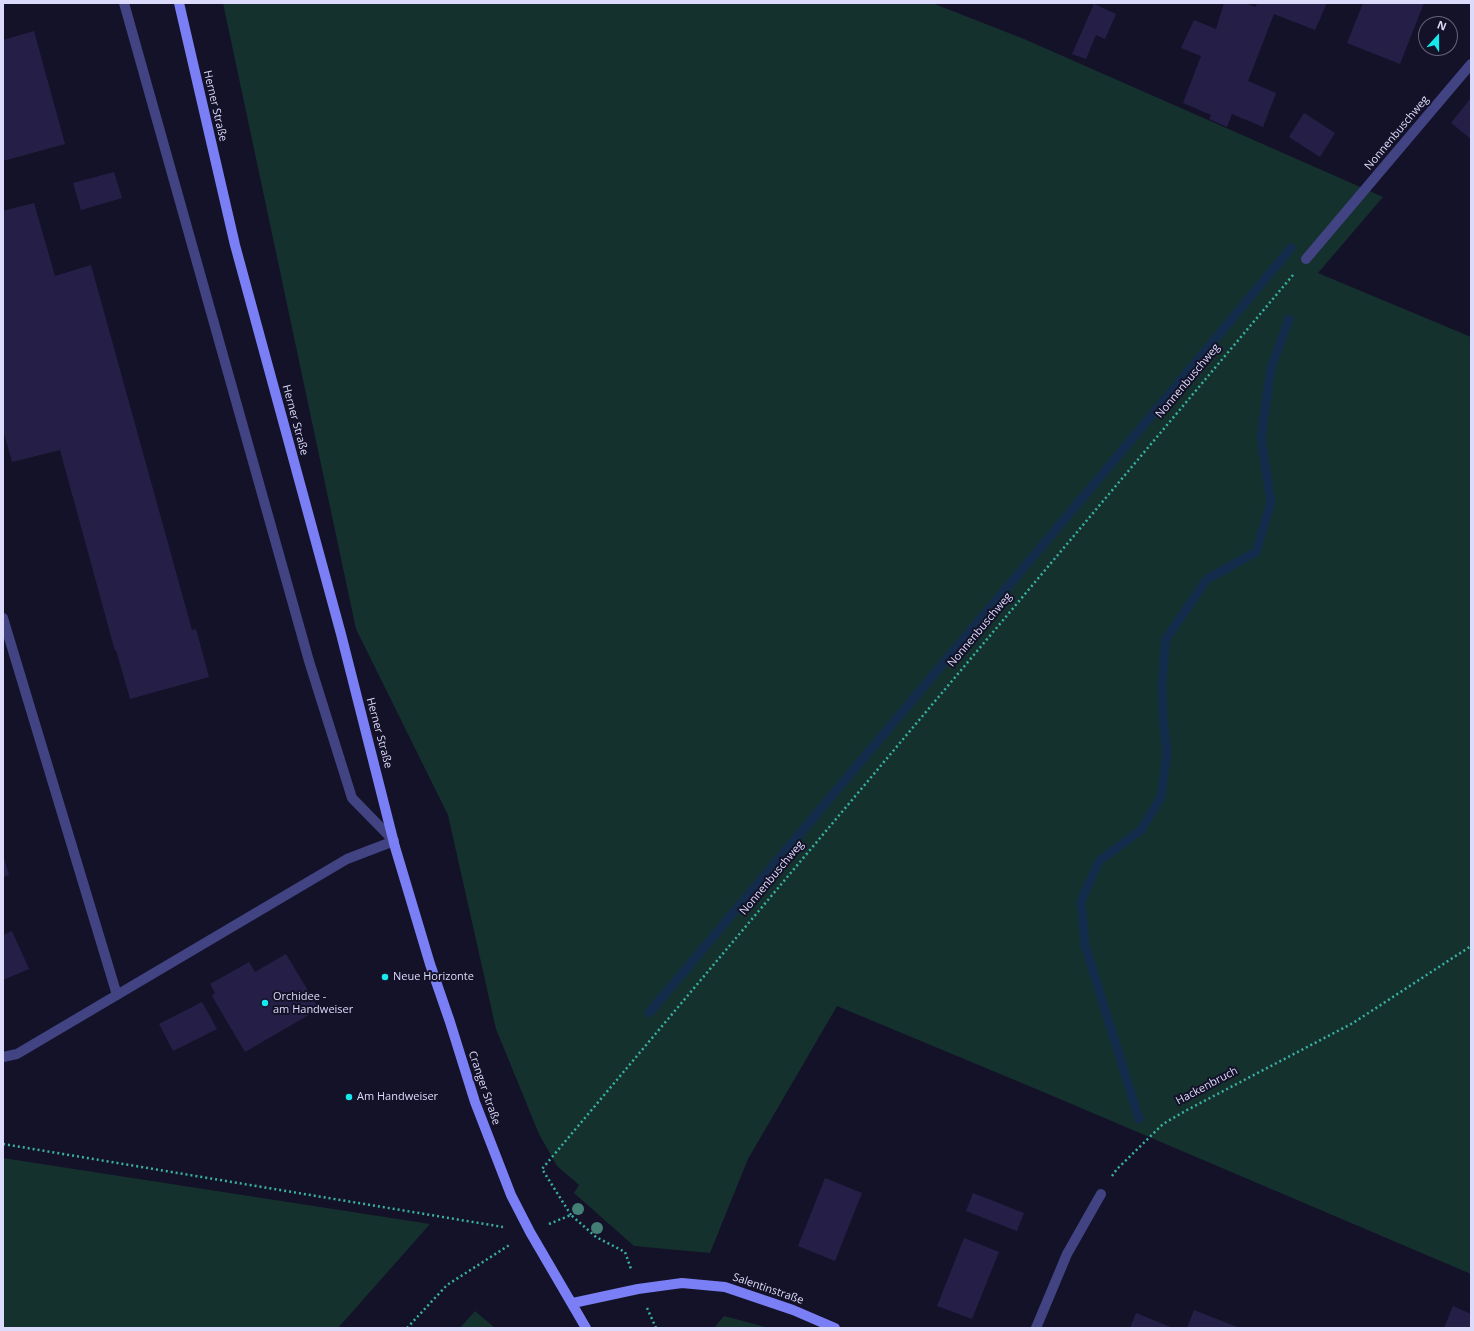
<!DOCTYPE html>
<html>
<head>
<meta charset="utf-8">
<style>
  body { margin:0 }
  #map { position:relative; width:1474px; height:1331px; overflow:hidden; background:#141228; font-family:"Open Sans",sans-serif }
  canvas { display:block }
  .frame { position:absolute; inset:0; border:4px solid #dddbfc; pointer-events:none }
  .north { position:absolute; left:1418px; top:16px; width:40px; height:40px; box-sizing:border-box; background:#141228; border:1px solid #64627d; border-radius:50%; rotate:21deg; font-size:11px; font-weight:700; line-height:16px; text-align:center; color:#dddbfc }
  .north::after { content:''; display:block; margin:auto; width:14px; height:18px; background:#16e8ee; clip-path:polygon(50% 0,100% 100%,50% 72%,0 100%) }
</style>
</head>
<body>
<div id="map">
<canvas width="1474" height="1331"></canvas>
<div class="frame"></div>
<div class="north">N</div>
</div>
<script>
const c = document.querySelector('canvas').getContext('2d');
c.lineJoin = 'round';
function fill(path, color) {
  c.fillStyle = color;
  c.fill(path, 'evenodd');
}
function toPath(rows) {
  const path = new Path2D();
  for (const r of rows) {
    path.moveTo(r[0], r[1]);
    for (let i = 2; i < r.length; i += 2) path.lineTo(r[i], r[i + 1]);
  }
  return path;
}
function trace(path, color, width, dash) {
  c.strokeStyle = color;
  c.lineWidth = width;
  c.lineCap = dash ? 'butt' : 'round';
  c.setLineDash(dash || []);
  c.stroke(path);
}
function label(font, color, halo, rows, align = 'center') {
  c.font = font + ' "Open Sans",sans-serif';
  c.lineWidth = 4;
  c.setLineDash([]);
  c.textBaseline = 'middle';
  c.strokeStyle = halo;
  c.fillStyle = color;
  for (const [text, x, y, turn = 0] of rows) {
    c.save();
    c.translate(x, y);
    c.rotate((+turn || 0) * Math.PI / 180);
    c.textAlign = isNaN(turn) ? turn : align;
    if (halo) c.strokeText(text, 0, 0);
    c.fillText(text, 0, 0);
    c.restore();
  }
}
const green = toPath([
  [223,3,932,3,1024,39,1383,197,1318,273,1471,337,1471,1274,1041,1091,837,1006,748,1159,710,1253,634,1246,574,1193,579,1185,557,1166,539,1134,496,1029,448,815,356,629],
  [3,1158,430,1224,338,1328,3,1328],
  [475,1311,495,1328,460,1328],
  [724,1316,769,1328,714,1328]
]);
const stream = toPath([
  [649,1013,1116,458,1291,248],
  [1139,1119,1085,945,1081,901,1099,861,1141,830,1161,797,1167,752,1163,719,1162,683,1166,639,1207,579,1256,552,1271,502,1261,438,1271,368,1289,319]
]);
const building = toPath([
  [1224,3,1245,3,1256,7,1257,3,1327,3,1315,30,1274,14,1248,81,1276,93,1263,127,1232,114,1227,127,1209,119,1211,115,1183,103,1201,56,1181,48,1194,20,1216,29],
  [1363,3,1424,3,1400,64,1347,43],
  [1094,4,1116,14,1105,39,1096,35,1086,59,1072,54],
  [34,31,65,144,3,161,3,40],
  [1471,98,1471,139,1451,123],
  [1304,113,1335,133,1320,157,1289,137],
  [114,172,122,198,81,210,73,183],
  [34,203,55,276,91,265,192,630,196,629,209,677,130,699,116,650,115,651,60,450,12,462,3,430,3,211],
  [3,855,9,875,3,877],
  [12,931,29,969,3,980,3,935],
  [286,954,319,1009,245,1052,212,996,215,993,210,984,249,962,255,972],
  [202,1002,217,1029,173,1051,159,1024],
  [825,1178,862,1193,835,1261,798,1246],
  [973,1193,1024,1213,1017,1231,966,1211],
  [964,1238,999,1252,972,1319,937,1306],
  [1453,1306,1471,1314,1471,1328,1444,1328],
  [1194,1310,1240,1328,1187,1328],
  [1136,1313,1173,1328,1130,1328]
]);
const path = toPath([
  [3,1144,503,1227],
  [1112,1176,1117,1169,1163,1124,1187,1110,1353,1023,1471,946],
  [571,1215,542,1169,1293,275],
  [549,1224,571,1215,596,1237,625,1252,631,1269],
  [647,1308,656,1328],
  [407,1328,447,1285,511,1244]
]);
const lane = toPath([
  [124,3,309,661,352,798,394,841],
  [3,618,117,995],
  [1036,1328,1067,1254,1101,1194]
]);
const street = toPath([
  [1306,259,1471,64],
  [3,1057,17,1054,347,859,394,841]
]);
const secondary = toPath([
  [179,3,235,245,341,634,395,847,430,964,450,1022,475,1102,511,1195,530,1232,586,1328],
  [573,1303,638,1289,682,1283,725,1287,793,1310,835,1328]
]);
const trees = [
  [578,1209],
  [597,1228]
];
const markers = [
  [385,977,4,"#16e8ee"],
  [265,1003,4,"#16e8ee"],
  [349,1097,4,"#16e8ee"]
];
const streetNames = [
  ["Herner Straße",215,106,77],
  ["Nonnenbuschweg",1397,133,-50],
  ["Nonnenbuschweg",1188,381,-50],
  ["Herner Straße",295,420,75],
  ["Nonnenbuschweg",980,630,-50],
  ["Herner Straße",379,733,75],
  ["Nonnenbuschweg",772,878,-50],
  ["Hackenbruch",1207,1086,-28],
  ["Cranger Straße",484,1088,71],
  ["Salentinstraße",768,1289,19]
];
const poiNames = [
  ["Neue Horizonte",393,977],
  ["Orchidee -",273,997],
  ["am Handweiser",273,1010],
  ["Am Handweiser",357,1097]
];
fill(green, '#15312e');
trace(stream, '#132c4b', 9);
fill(building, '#251f47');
trace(path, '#39b2a3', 2.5, [2, 3]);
trace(lane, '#414383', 10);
trace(street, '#414383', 10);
trace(secondary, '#7a7ff5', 10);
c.fillStyle = '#447f76';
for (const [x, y] of trees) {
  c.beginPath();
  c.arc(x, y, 6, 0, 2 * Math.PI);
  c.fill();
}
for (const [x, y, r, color] of markers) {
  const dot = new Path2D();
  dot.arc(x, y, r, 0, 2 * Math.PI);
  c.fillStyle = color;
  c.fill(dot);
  trace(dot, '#141228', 1.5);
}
label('11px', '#dddbfc', '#141228', streetNames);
label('11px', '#dddbfc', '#141228', poiNames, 'left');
</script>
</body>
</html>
